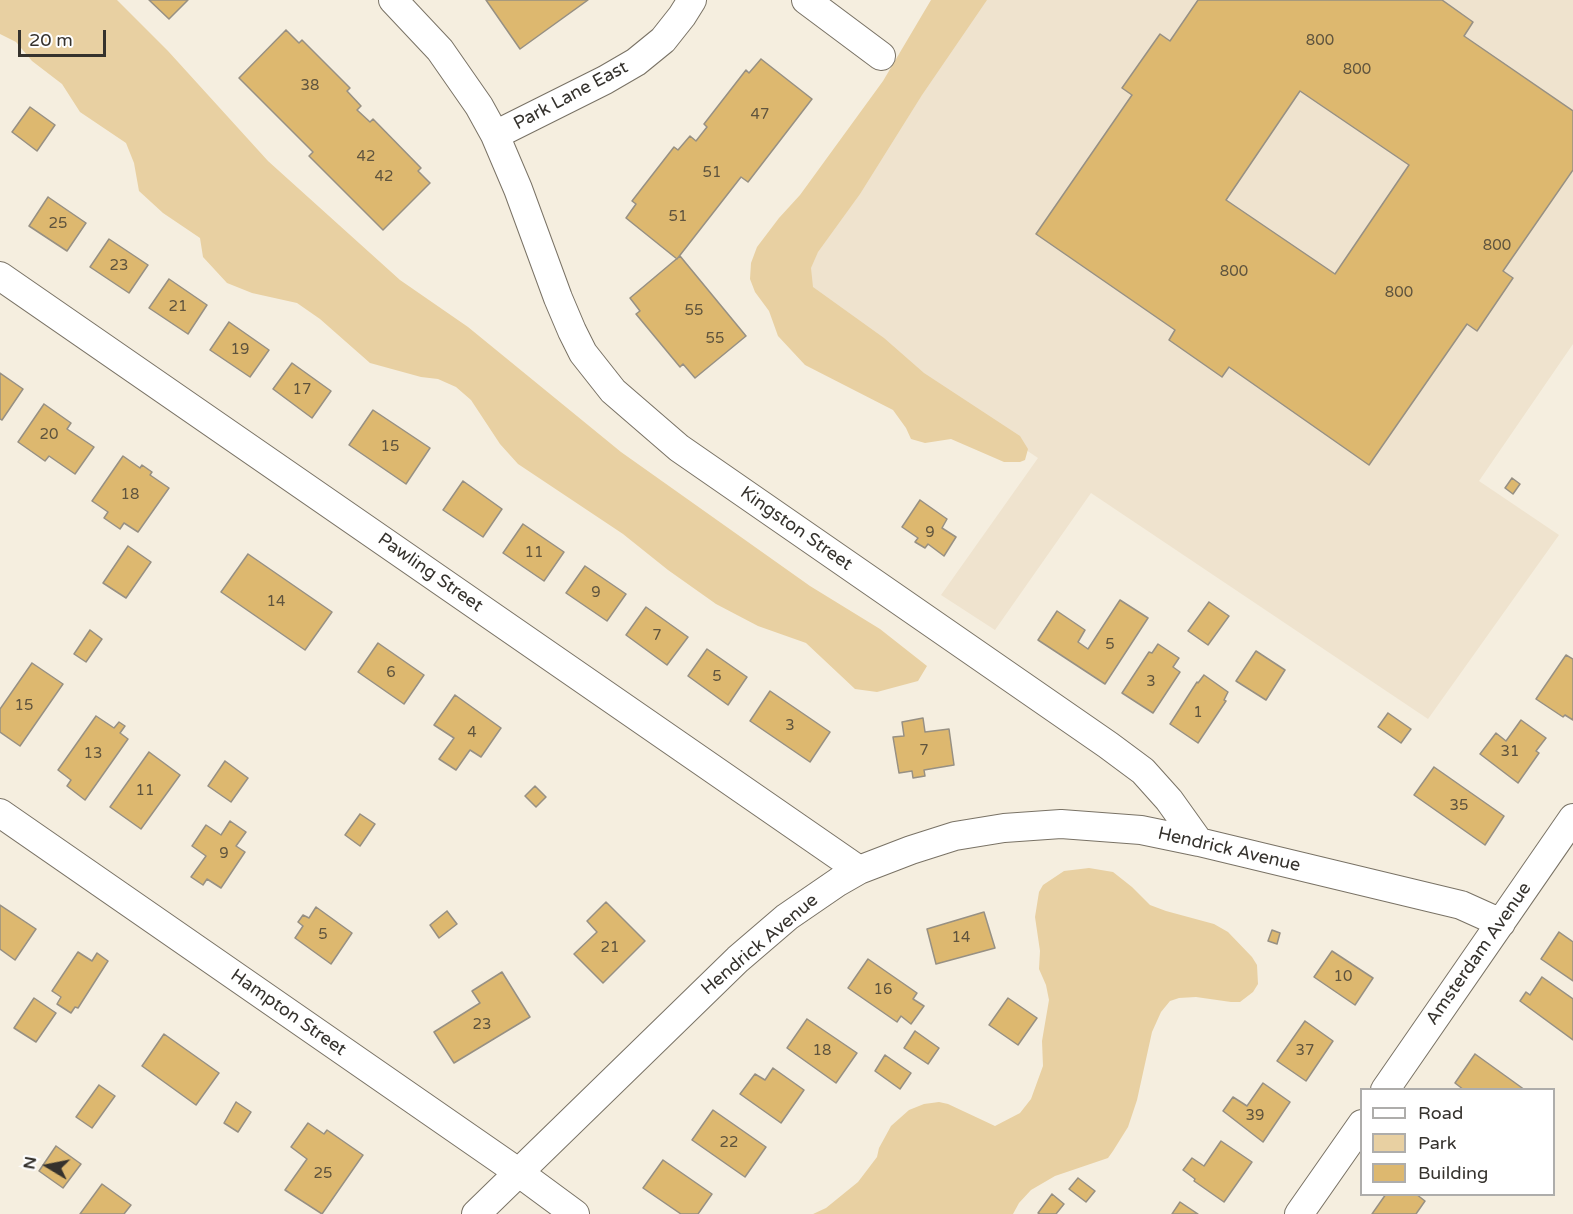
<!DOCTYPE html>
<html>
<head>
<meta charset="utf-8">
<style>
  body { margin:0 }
  #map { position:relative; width:1573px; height:1214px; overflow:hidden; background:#f5eedf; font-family:"Varela Round",sans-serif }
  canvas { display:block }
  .legend { position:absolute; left:1360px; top:1088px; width:195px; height:108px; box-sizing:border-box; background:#fff; border:2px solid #aeadab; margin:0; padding:8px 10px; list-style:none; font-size:18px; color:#35322d }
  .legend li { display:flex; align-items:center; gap:12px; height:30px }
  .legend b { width:30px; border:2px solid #aeadab }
  .north { position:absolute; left:18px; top:1136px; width:60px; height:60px; -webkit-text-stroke:4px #fff; paint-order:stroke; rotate:280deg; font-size:16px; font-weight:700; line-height:24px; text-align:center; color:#35322d }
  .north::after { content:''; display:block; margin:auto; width:21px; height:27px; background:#35322d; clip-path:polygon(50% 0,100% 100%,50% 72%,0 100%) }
  .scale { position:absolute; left:18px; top:30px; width:88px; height:27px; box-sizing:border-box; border:3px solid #35322d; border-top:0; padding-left:8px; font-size:18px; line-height:21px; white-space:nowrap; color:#35322d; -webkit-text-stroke:4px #fff; paint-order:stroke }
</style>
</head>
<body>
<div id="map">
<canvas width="1573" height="1214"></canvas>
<ul class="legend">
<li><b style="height:8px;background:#fff"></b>Road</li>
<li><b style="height:16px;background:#e8d0a2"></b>Park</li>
<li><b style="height:16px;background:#ddb86f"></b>Building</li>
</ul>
<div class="north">N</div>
<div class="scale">20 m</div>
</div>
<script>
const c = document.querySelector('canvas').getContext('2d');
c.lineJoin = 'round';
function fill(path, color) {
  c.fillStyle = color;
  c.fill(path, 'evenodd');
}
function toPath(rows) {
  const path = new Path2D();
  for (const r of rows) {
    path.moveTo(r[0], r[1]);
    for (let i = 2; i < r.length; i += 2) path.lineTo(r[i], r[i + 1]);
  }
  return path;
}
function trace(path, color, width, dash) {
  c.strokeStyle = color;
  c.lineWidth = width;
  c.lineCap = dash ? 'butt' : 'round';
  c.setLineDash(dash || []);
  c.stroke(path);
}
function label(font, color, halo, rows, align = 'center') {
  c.font = font + ' "Varela Round",sans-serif';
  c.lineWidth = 4.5;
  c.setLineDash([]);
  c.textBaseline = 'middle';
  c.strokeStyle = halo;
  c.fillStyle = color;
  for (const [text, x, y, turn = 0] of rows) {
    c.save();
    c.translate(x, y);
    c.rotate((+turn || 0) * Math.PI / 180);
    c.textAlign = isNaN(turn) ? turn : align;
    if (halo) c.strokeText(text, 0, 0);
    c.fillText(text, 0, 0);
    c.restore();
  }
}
const built = toPath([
  [961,0,1573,0,1573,344,1479,481,1559,535,1428,719,1091,493,995,630,941,595,1038,458,783,287]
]);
const green = toPath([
  [0,0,117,0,168,51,268,161,400,280,468,327,621,452,810,586,880,629,927,666,918,681,877,692,855,689,806,643,758,626,716,604,668,570,623,534,518,464,500,444,471,400,456,387,438,379,421,377,370,363,320,319,297,303,252,293,227,283,203,257,200,238,163,213,139,191,134,163,126,143,80,112,62,84,32,61,16,42,0,34],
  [931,0,987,0,922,95,860,194,818,252,811,268,813,287,884,338,924,373,1020,436,1028,449,1025,460,1020,462,1004,462,951,439,925,443,911,439,906,428,893,410,805,365,778,336,769,311,755,292,750,279,751,263,757,247,779,218,800,195,883,81],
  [1089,868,1113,872,1132,887,1150,905,1166,911,1214,924,1228,932,1252,957,1257,965,1258,984,1253,992,1240,1002,1231,1002,1196,997,1179,998,1170,1001,1161,1012,1152,1032,1137,1100,1128,1127,1113,1151,1108,1158,1055,1176,1031,1190,1019,1203,1013,1214,813,1214,826,1208,858,1182,877,1157,879,1148,891,1126,909,1110,924,1104,939,1102,948,1104,995,1126,1020,1113,1031,1099,1043,1066,1042,1041,1049,1000,1046,985,1039,969,1040,951,1035,917,1039,892,1043,885,1064,871]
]);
const building = toPath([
  [149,0,188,0,169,19,149,0],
  [486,0,588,0,520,49,486,0],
  [1198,0,1442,0,1473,22,1464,36,1573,111,1573,170,1503,271,1513,278,1477,331,1467,324,1369,465,1229,367,1222,377,1169,340,1175,330,1036,234,1132,95,1122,88,1160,34,1170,41,1198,0],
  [1300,91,1409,165,1335,274,1226,200,1300,91],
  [286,30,299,43,302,40,350,88,347,91,361,106,357,110,370,122,373,119,421,168,418,171,430,183,383,230,309,156,313,152,239,78,286,30],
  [761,59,812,99,748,182,741,177,677,259,626,218,636,204,632,201,674,147,678,150,690,136,696,141,707,127,704,124,746,70,749,73,761,59],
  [30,107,55,125,37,151,12,132,30,107],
  [48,197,86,223,67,251,29,226,48,197],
  [109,239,148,265,129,293,90,267,109,239],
  [680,256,746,336,695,378,683,364,680,367,636,314,640,311,630,298,680,256],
  [169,279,207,305,188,334,149,308,169,279],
  [229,322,269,350,250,377,210,350,229,322],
  [292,363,331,391,312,418,273,389,292,363],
  [0,373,23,389,2,420,0,419,0,373],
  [44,404,71,423,67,429,94,447,75,474,49,456,45,461,18,442,44,404],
  [373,410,430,448,406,484,349,445,373,410],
  [123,456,140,468,142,465,152,472,150,475,169,488,138,532,124,523,120,529,104,518,108,512,92,501,123,456],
  [1512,478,1520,484,1513,494,1505,488,1512,478],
  [463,481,502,509,483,537,443,510,463,481],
  [920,500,947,519,942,528,956,537,944,556,928,544,925,548,915,542,918,538,902,527,920,500],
  [523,524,564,552,544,581,503,553,523,524],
  [128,546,151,562,126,598,103,583,128,546],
  [248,554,332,612,305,650,221,592,248,554],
  [585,566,626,594,607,621,566,593,585,566],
  [1120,600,1148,618,1105,684,1038,640,1057,611,1085,630,1078,642,1088,649,1120,600],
  [1209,602,1229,616,1208,645,1188,631,1209,602],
  [646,607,688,637,667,665,626,635,646,607],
  [90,630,102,639,86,662,74,654,90,630],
  [378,643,424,675,404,704,358,672,378,643],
  [1158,644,1179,658,1173,667,1180,672,1153,713,1122,693,1149,652,1152,653,1158,644],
  [707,649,747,677,728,705,688,676,707,649],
  [1256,651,1285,670,1266,700,1236,681,1256,651],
  [1566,655,1573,659,1573,720,1565,715,1563,717,1536,699,1566,655],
  [32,663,63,684,20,746,0,732,0,709,32,663],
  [1204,675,1228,692,1224,700,1226,701,1198,743,1170,724,1197,682,1198,683,1204,675],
  [770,691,830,732,810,762,750,721,770,691],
  [455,695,501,728,481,757,470,750,456,770,439,759,454,738,434,725,455,695],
  [1388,713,1411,729,1401,743,1378,727,1388,713],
  [96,716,114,728,119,722,125,726,120,733,128,739,85,800,67,786,71,780,58,770,96,716],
  [923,718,925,732,949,729,954,765,924,770,925,776,913,778,912,771,899,773,893,737,904,736,902,722,923,718],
  [1521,720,1546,738,1536,751,1539,753,1518,783,1480,754,1496,733,1506,741,1521,720],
  [149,752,180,775,141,829,110,807,149,752],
  [225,761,248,778,231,802,208,786,225,761],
  [1434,767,1504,816,1485,845,1414,795,1434,767],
  [535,786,546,797,536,807,525,796,535,786],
  [360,814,375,824,360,846,345,835,360,814],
  [230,821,246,832,236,846,245,852,221,888,207,879,203,885,191,877,206,856,192,846,206,825,221,835,230,821],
  [606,902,645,941,603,983,574,954,597,932,587,921,606,902],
  [0,905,36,929,15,960,0,949,0,905],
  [316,907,352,933,331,964,295,938,303,926,298,922,303,915,309,918,316,907],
  [447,911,457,924,439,938,430,925,447,911],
  [984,912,995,948,936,964,927,929,984,912],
  [1272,930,1280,933,1277,944,1268,941,1272,930],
  [1559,932,1573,942,1573,981,1541,959,1559,932],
  [1332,951,1373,978,1355,1005,1314,977,1332,951],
  [78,952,92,961,97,953,108,961,78,1008,75,1007,71,1013,57,1004,61,997,52,991,78,952],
  [868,959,917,993,913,999,924,1006,911,1024,901,1016,897,1022,848,988,868,959],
  [502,972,530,1017,454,1063,434,1032,480,1003,472,991,502,972],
  [1542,977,1573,999,1573,1040,1520,1001,1526,992,1530,995,1542,977],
  [34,998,56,1013,36,1042,14,1028,34,998],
  [1008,998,1037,1018,1018,1045,989,1025,1008,998],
  [807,1019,857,1053,836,1083,787,1048,807,1019],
  [1305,1021,1333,1041,1306,1081,1277,1061,1305,1021],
  [915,1031,939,1048,928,1064,904,1048,915,1031],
  [164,1034,219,1073,196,1105,142,1066,164,1034],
  [1475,1054,1525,1090,1464,1090,1455,1083,1475,1054],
  [885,1055,911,1073,900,1089,875,1071,885,1055],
  [773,1068,804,1090,781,1123,740,1094,755,1074,765,1080,773,1068],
  [1263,1083,1290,1102,1263,1142,1223,1111,1233,1097,1247,1106,1263,1083],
  [99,1085,115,1096,92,1128,76,1117,99,1085],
  [236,1102,251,1112,238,1132,224,1123,236,1102],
  [713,1110,766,1147,745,1177,692,1140,713,1110],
  [308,1123,324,1134,327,1130,363,1155,322,1214,285,1190,307,1159,291,1147,308,1123],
  [1221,1141,1252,1162,1224,1202,1194,1181,1195,1179,1183,1170,1192,1158,1204,1166,1221,1141],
  [56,1146,81,1164,63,1188,39,1171,56,1146],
  [663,1160,712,1194,698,1214,681,1214,643,1188,663,1160],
  [1078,1178,1095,1191,1086,1202,1069,1189,1078,1178],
  [102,1184,131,1205,124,1214,80,1214,102,1184],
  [1052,1194,1064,1204,1056,1214,1040,1214,1038,1213,1052,1194],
  [1386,1194,1416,1194,1425,1201,1416,1214,1372,1214,1386,1194],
  [1180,1202,1198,1214,1172,1214,1180,1202]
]);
const minor = toPath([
  [393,0,440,50,479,106,495,135,518,189,558,298,572,331,583,353,613,391,679,448,1108,745,1143,771,1169,800,1199,842],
  [806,0,881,56],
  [495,135,605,80,636,62,663,40,682,16,692,0],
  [0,276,859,870],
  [0,813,518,1172,575,1214],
  [1385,1090,1573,818],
  [476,1214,738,959,787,917,838,882,859,870,911,850,955,836,1004,828,1061,824,1141,830,1199,842,1461,905,1501,923],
  [1299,1214,1362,1124]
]);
const numberNames = [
  ["800",1320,41],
  ["800",1357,70],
  ["38",310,86],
  ["47",760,115],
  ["42",366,157],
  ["51",712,173],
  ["42",384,177],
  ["51",678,217],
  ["25",58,224],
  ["800",1497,246],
  ["23",119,266],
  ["800",1234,272],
  ["800",1399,293],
  ["21",178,307],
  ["55",694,311],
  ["55",715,339],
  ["19",240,350],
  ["17",302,390],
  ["20",49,435],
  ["15",390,447],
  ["18",130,495],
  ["9",930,533],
  ["11",534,553],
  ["9",596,593],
  ["14",276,602],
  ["7",657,636],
  ["5",1110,645],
  ["6",391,673],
  ["5",717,677],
  ["3",1151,682],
  ["15",24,706],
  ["1",1198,713],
  ["3",790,726],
  ["4",472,733],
  ["7",924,751],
  ["31",1510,752],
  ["13",93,754],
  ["11",145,791],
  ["35",1459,806],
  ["9",224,854],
  ["5",323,935],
  ["14",961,938],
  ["21",610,948],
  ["10",1343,977],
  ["16",883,990],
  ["23",482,1025],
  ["18",822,1051],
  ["37",1305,1051],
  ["39",1255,1116],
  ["22",729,1143],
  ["25",323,1174]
];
const streetNames = [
  ["Park Lane East",571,96,-28],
  ["Kingston Street",796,529,35],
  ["Pawling Street",430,573,35],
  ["Hendrick Avenue",1229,850,13],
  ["Hendrick Avenue",760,945,-40],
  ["Amsterdam Avenue",1479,954,-55],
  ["Hampton Street",288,1013,35]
];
fill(built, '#efe3ce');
fill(green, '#e8d0a2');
fill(building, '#ddb86f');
trace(building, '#979083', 1.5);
trace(minor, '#797265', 30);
trace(minor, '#fff', 28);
label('15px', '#5f543e', null, numberNames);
label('18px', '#35322d', '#fff', streetNames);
</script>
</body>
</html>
